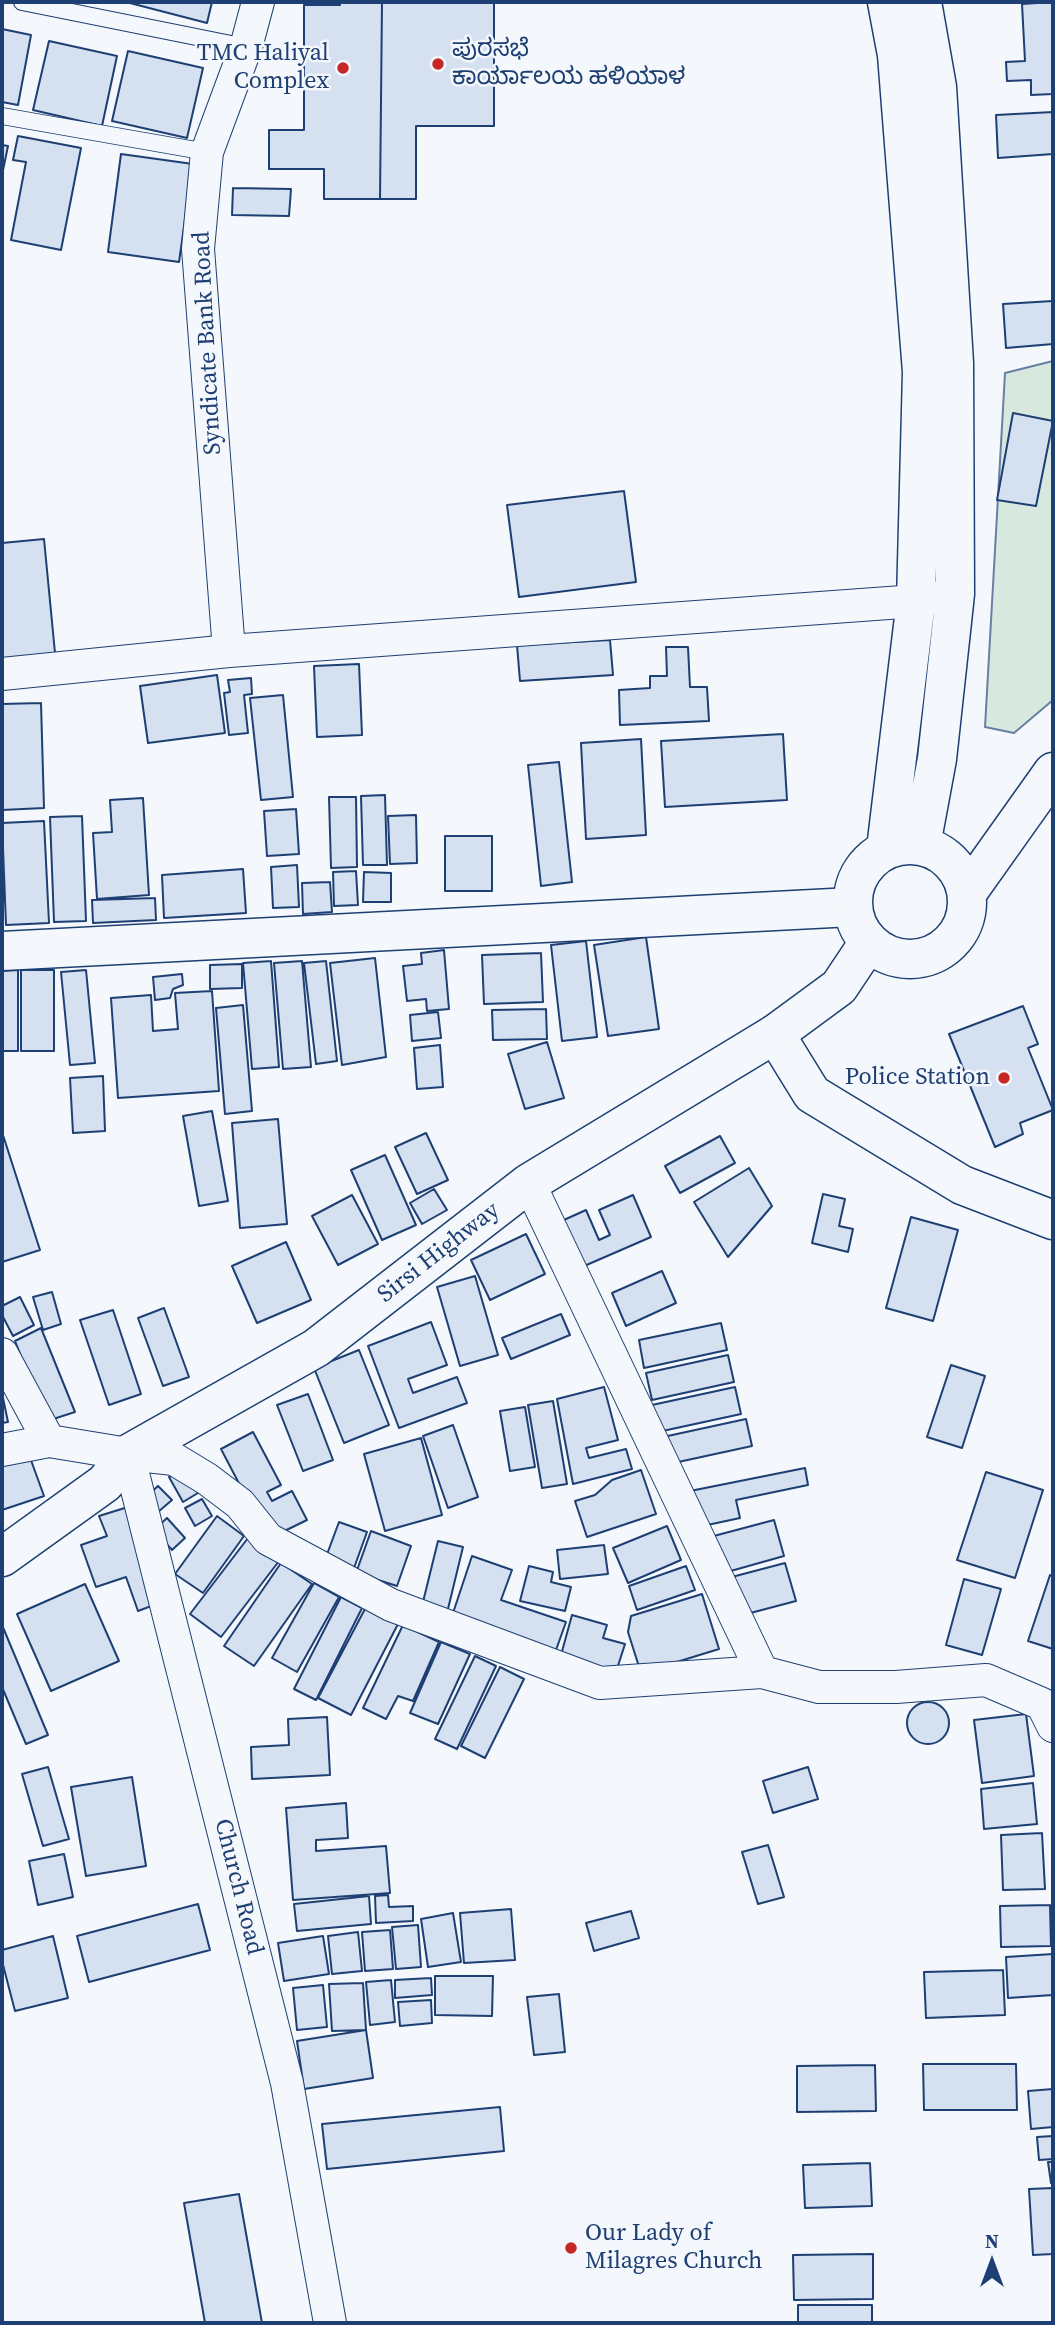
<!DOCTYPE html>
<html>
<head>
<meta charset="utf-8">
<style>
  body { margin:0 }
  #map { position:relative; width:1055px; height:2325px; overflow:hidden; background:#f4f7fb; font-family:"Source Serif 4",serif }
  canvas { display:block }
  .frame { position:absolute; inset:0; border:4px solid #1d3f73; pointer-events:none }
  .north { position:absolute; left:957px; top:2227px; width:70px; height:70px; -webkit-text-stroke:5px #f4f7fb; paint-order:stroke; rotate:0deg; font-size:19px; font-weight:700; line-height:28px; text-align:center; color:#1d3f73 }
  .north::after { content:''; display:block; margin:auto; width:24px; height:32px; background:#1d3f73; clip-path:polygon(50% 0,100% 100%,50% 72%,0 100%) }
</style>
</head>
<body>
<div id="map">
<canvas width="1055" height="2325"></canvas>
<div class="frame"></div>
<div class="north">N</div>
</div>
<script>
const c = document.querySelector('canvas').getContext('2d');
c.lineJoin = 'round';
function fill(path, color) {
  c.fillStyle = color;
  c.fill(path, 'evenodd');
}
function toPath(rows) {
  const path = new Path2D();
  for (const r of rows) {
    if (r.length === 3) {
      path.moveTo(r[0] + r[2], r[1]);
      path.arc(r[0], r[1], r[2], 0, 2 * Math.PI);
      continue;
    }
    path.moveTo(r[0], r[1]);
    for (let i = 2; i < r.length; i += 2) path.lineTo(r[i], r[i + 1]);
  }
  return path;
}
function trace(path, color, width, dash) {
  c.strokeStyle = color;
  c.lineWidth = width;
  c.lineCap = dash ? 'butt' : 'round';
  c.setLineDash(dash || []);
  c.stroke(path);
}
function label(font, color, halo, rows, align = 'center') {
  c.font = font + ' "Source Serif 4","Noto Sans Kannada",serif';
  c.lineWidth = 5;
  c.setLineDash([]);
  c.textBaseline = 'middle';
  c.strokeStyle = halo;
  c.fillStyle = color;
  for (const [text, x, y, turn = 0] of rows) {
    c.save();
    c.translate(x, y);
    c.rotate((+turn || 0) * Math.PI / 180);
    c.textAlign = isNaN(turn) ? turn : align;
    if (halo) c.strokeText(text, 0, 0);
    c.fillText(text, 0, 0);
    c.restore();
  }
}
const green = toPath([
  [1053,361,1053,700,1014,733,985,727,1005,373,1053,361]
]);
const building = toPath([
  [126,2,212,2,207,23,126,2],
  [340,2,382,2,380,199,324,199,324,169,269,169,269,130,304,130,304,5,340,5,340,2],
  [382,2,494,2,494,126,416,126,416,199,380,199,382,2],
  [1053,2,1053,94,1031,95,1031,80,1007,81,1006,62,1025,61,1022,4,1053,2],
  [2,29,31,35,18,105,2,102,2,29],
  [49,41,117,56,102,126,33,110,49,41],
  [128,51,203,68,187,138,112,121,128,51],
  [1053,112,1053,154,998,158,996,115,1053,112],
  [18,136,81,148,61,250,11,240,26,162,13,160,18,136],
  [2,145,8,146,2,175,2,145],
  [121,154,193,164,179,262,108,252,121,154],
  [233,188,291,189,289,216,232,215,233,188],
  [1053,301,1053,344,1006,348,1003,304,1053,301],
  [1013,413,1053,421,1036,506,997,500,1013,413],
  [624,491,636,582,519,597,507,505,624,491],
  [44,539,55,653,2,659,2,543,44,539],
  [610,640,613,675,520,681,517,645,610,640],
  [666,647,688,647,690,687,707,687,709,721,620,725,619,690,650,688,650,676,667,676,666,647],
  [359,664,362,735,317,737,314,666,359,664],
  [217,675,225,733,148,743,140,686,217,675],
  [251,678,252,694,244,695,248,733,229,735,224,693,230,692,228,680,251,678],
  [283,695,293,797,261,800,250,698,283,695],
  [41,703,44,808,2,810,2,704,41,703],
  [783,734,787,800,665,807,661,741,783,734],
  [641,739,646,835,586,839,581,743,641,739],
  [559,762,572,882,541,886,528,765,559,762],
  [385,795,387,865,363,865,361,796,385,795],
  [329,797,356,797,357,867,331,868,329,797],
  [143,798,149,895,97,899,93,833,112,832,110,800,143,798],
  [296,809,299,854,267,856,264,811,296,809],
  [416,815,417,863,390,864,388,816,416,815],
  [82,816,86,921,54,922,50,817,82,816],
  [44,821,49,923,6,925,2,823,44,821],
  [445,836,492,836,492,891,445,891,445,836],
  [297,865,299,907,273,908,271,867,297,865],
  [243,869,246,913,164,918,162,875,243,869],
  [356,871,358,905,334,906,333,872,356,871],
  [364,872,391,873,391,902,363,902,364,872],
  [330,882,332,912,303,914,302,883,330,882],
  [155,898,156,920,93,923,92,900,155,898],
  [646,937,659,1029,608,1036,594,945,646,937],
  [586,941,597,1037,562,1041,551,945,586,941],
  [444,950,449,1009,427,1011,426,999,407,1001,403,966,422,964,421,953,444,950],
  [541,953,543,1002,484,1004,482,955,541,953],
  [375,958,386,1057,342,1065,330,963,375,958],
  [271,961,279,1067,252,1069,243,963,271,961],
  [302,961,311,1067,283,1069,274,963,302,961],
  [326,961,337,1061,316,1064,304,963,326,961],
  [242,964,242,988,210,989,210,965,242,964],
  [18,970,18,1051,2,1051,2,971,18,970],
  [21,970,54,970,54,1051,21,1051,21,970],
  [86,970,95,1063,70,1065,61,972,86,970],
  [182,974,183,985,173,989,170,998,155,1000,153,977,182,974],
  [212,991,219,1091,118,1098,111,998,151,995,153,1031,178,1029,175,993,212,991],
  [243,1005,252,1111,225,1114,216,1008,243,1005],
  [1023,1006,1038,1044,1028,1048,1053,1110,1020,1123,1023,1134,995,1147,949,1034,1023,1006],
  [546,1009,547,1039,493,1040,492,1010,546,1009],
  [438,1012,441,1038,412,1041,410,1015,438,1012],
  [547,1042,564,1098,525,1109,508,1054,547,1042],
  [440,1045,443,1087,417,1089,414,1048,440,1045],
  [103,1076,105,1131,73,1133,70,1078,103,1076],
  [212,1111,228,1201,199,1206,183,1116,212,1111],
  [278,1119,287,1224,240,1228,232,1123,278,1119],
  [2,1132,40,1250,2,1262,2,1132],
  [426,1133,448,1180,417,1194,395,1147,426,1133],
  [720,1136,735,1163,680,1193,665,1166,720,1136],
  [385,1155,416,1225,382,1240,351,1170,385,1155],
  [749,1168,772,1206,728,1257,694,1202,749,1168],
  [434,1189,447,1210,422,1224,410,1203,434,1189],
  [823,1194,845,1199,839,1226,853,1229,848,1252,812,1243,823,1194],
  [352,1195,378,1244,338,1265,312,1216,352,1195],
  [633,1195,651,1237,575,1270,555,1224,586,1210,599,1240,610,1235,599,1210,633,1195],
  [911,1217,958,1230,933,1321,886,1308,911,1217],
  [526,1234,545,1274,490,1300,471,1260,526,1234],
  [286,1242,311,1300,257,1323,232,1266,286,1242],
  [662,1271,676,1303,626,1326,612,1293,662,1271],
  [475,1276,498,1355,460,1366,437,1287,475,1276],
  [52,1292,61,1324,43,1330,33,1297,52,1292],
  [20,1297,34,1325,13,1336,2,1315,2,1306,20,1297],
  [164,1308,189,1377,163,1386,138,1318,164,1308],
  [113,1310,141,1394,109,1405,80,1320,113,1310],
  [561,1314,570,1335,511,1359,502,1338,561,1314],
  [431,1322,447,1365,408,1379,413,1393,457,1377,467,1403,399,1428,368,1346,431,1322],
  [721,1323,727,1350,644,1368,639,1340,721,1323],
  [41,1328,75,1412,47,1421,15,1341,41,1328],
  [359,1350,389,1425,344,1443,314,1368,359,1350],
  [728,1355,734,1382,652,1400,646,1373,728,1355],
  [951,1365,985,1376,962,1448,927,1437,951,1365],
  [604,1387,618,1440,586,1448,589,1458,626,1449,632,1469,573,1484,557,1399,604,1387],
  [735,1387,741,1414,658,1432,652,1405,735,1387],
  [2,1393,8,1422,2,1423,2,1393],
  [308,1394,333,1460,303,1471,277,1405,308,1394],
  [553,1401,567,1484,542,1488,528,1405,553,1401],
  [525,1407,535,1467,510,1471,500,1411,525,1407],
  [746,1419,752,1446,669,1464,663,1437,746,1419],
  [453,1425,478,1497,448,1508,423,1436,453,1425],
  [253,1432,281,1485,267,1492,272,1501,292,1491,307,1520,268,1539,221,1449,253,1432],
  [421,1438,442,1515,385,1531,364,1454,421,1438],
  [28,1452,44,1496,2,1510,2,1460,28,1452],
  [805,1468,808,1485,736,1500,740,1518,698,1527,690,1491,805,1468],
  [184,1469,198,1493,183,1502,169,1477,184,1469],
  [641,1470,656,1514,587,1537,575,1501,595,1495,612,1480,641,1470],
  [986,1472,1043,1490,1015,1578,957,1560,986,1472],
  [158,1486,172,1500,158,1512,145,1498,158,1486],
  [202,1499,212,1516,195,1526,185,1508,202,1499],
  [128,1507,162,1602,138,1611,126,1577,96,1587,81,1545,107,1536,99,1516,128,1507],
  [217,1516,244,1536,203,1593,175,1574,217,1516],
  [167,1518,185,1538,172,1550,154,1530,167,1518],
  [774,1520,784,1556,720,1574,710,1537,774,1520],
  [339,1522,367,1532,354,1568,326,1557,339,1522],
  [667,1526,681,1560,628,1583,613,1548,667,1526],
  [371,1531,411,1546,397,1586,356,1573,371,1531],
  [248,1538,279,1561,221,1637,190,1614,248,1538],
  [438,1541,463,1547,447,1613,422,1606,438,1541],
  [604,1545,608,1574,560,1579,557,1550,604,1545],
  [472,1556,512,1570,501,1600,566,1622,556,1650,452,1616,472,1556],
  [281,1563,312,1584,254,1666,224,1646,281,1563],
  [785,1563,796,1601,739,1616,728,1578,785,1563],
  [529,1566,553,1572,551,1582,571,1587,565,1611,520,1601,529,1566],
  [686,1566,695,1590,637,1610,629,1586,686,1566],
  [1050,1575,1053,1577,1053,1649,1028,1641,1050,1575],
  [964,1579,1001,1589,982,1655,946,1645,964,1579],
  [314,1583,339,1597,297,1672,272,1658,314,1583],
  [85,1584,119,1661,51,1691,17,1614,85,1584],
  [702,1594,719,1649,641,1673,628,1632,631,1616,702,1594],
  [341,1597,362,1608,316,1700,294,1689,341,1597],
  [366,1607,398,1624,351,1715,318,1698,366,1607],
  [572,1615,607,1625,603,1638,625,1644,616,1672,561,1655,572,1615],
  [2,1625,48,1735,26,1744,2,1687,2,1625],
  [403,1625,439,1642,413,1701,398,1696,386,1719,363,1708,403,1625],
  [441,1642,470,1654,438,1724,410,1713,441,1642],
  [475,1656,496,1666,457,1749,435,1739,475,1656],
  [500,1667,524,1679,485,1758,461,1746,500,1667],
  [928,1723,21],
  [1026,1714,1034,1776,982,1783,974,1720,1026,1714],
  [327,1717,330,1775,252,1779,251,1747,289,1745,288,1719,327,1717],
  [48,1767,69,1839,43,1846,22,1774,48,1767],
  [808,1767,818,1799,773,1813,763,1781,808,1767],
  [132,1777,146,1866,86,1876,71,1787,132,1777],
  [1033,1783,1037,1824,984,1829,981,1789,1033,1783],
  [346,1803,348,1838,316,1840,316,1851,386,1846,390,1893,293,1900,286,1808,346,1803],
  [1042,1833,1045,1889,1003,1890,1001,1835,1042,1833],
  [768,1845,784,1897,758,1904,742,1852,768,1845],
  [64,1854,73,1897,38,1905,29,1861,64,1854],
  [388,1895,389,1907,413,1906,413,1921,376,1923,375,1896,388,1895],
  [369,1896,371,1924,297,1931,294,1904,369,1896],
  [198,1904,210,1950,89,1982,77,1936,198,1904],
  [1050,1905,1051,1946,1001,1947,1000,1906,1050,1905],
  [511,1909,515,1960,464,1963,460,1913,511,1909],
  [631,1911,639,1938,594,1951,586,1923,631,1911],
  [453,1913,461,1962,428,1967,421,1919,453,1913],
  [418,1925,421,1967,396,1969,392,1927,418,1925],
  [390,1930,393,1969,365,1971,362,1932,390,1930],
  [358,1932,362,1971,332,1974,328,1936,358,1932],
  [53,1936,68,1998,15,2011,2,1961,2,1950,53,1936],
  [323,1936,329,1974,284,1981,278,1943,323,1936],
  [1053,1954,1053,1995,1008,1998,1006,1957,1053,1954],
  [1003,1970,1005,2015,926,2018,924,1972,1003,1970],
  [435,1976,493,1976,492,2016,435,2015,435,1976],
  [431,1978,432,1995,395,1998,395,1980,431,1978],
  [391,1980,395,2022,370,2025,366,1982,391,1980],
  [363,1983,366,2030,332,2031,329,1984,363,1983],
  [323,1985,327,2027,297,2030,293,1988,323,1985],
  [559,1994,565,2052,534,2055,527,1997,559,1994],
  [431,2000,432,2023,400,2026,398,2002,431,2000],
  [366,2030,373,2078,304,2089,297,2041,366,2030],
  [923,2064,1016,2064,1017,2110,924,2110,923,2064],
  [875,2065,876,2111,797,2112,797,2066,875,2065],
  [1053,2089,1053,2127,1031,2129,1028,2091,1053,2089],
  [500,2107,504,2151,327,2169,322,2124,500,2107],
  [1053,2136,1053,2159,1039,2160,1037,2137,1053,2136],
  [1048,2162,1053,2162,1053,2183,1051,2183,1048,2162],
  [870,2163,872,2206,805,2208,803,2165,870,2163],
  [1053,2188,1053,2254,1033,2255,1029,2189,1053,2188],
  [239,2194,262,2323,205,2323,184,2203,239,2194],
  [873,2254,873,2299,794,2300,793,2255,873,2254],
  [798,2305,872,2305,872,2323,798,2323,798,2305]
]);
const service = toPath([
  [22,2,246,47],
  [2,116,207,152]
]);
const minor = toPath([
  [229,651,198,249,207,152,246,47,258,2],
  [2,674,229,651,916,601,940,597],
  [529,1183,762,1672,819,1687,896,1687,986,1680,1042,1704,1053,1726],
  [2,1354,49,1441],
  [2,1450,49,1441,128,1454,174,1459,207,1479,240,1504,268,1539,391,1605,600,1683,762,1672],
  [128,1454,287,2083,330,2323]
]);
const tertiary = toPath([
  [2,951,852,907]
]);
const secondary = toPath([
  [775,1034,812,1094,962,1185,1053,1220]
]);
const primary = toPath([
  [910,902,57],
  [921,845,937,759,955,594,954,363,937,87,922,2],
  [886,849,916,601,922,372,897,55,887,2],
  [967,893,1053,772],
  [2,1557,105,1483,128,1454,316,1348,529,1183,775,1034,839,987,869,942]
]);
const markers = [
  [438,64,7,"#c62828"],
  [343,68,7,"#c62828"],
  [1004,1078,7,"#c62828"],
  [571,2248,7,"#c62828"]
];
const poiNames = [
  ["ಪುರಸಭೆ",452,50],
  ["ಕಾರ್ಯಾಲಯ ಹಳಿಯಾಳ",452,78],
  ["TMC Haliyal",329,54,"right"],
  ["Complex",329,82,"right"],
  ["Police Station",990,1078,"right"],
  ["Our Lady of",585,2234],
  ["Milagres Church",585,2262]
];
const streetNames = [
  ["Syndicate Bank Road",208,343,-93],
  ["Sirsi Highway",439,1253,-38],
  ["Church Road",238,1887,76]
];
fill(green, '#d7e8df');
trace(green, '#687fa3', 2);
fill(building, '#d5e0f0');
trace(building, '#1d3f73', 2);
trace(service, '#1d3f73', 18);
trace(minor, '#1d3f73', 34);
trace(tertiary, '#1d3f73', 41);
trace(secondary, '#1d3f73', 41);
trace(primary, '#1d3f73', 41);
trace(service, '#f4f7fb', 16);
trace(minor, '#f4f7fb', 32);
trace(tertiary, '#f4f7fb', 38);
trace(secondary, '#f4f7fb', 38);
trace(primary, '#f4f7fb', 38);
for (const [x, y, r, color] of markers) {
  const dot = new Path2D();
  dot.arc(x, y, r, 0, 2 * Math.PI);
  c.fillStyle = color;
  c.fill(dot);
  trace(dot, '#f4f7fb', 2.5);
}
label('24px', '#1d3f73', '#f4f7fb', poiNames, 'left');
label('24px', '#1d3f73', '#f4f7fb', streetNames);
</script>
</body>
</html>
